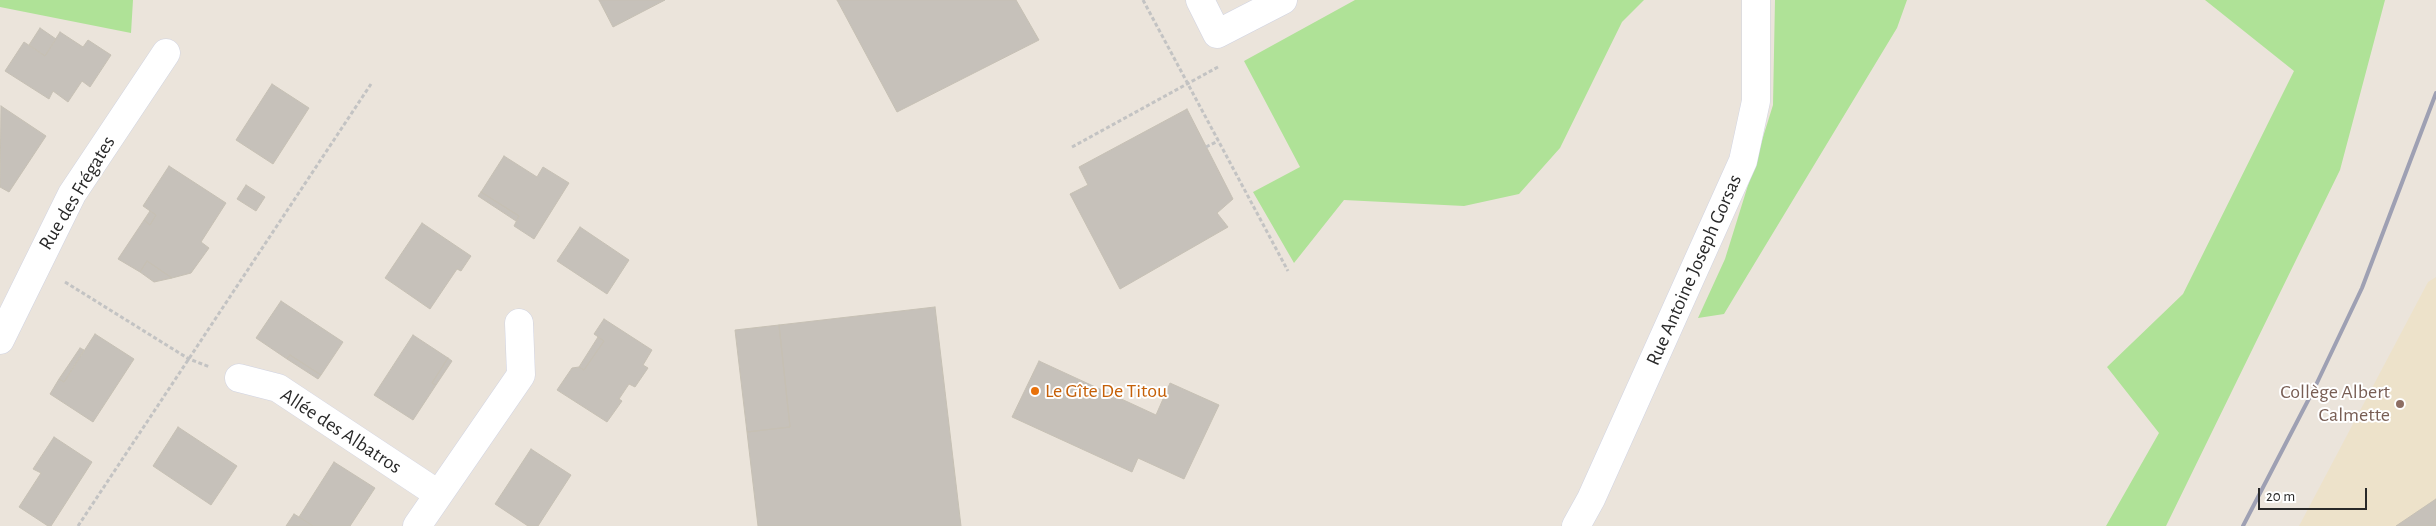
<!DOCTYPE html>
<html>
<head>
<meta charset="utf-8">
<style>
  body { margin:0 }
  #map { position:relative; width:2436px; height:526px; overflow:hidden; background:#ebe4db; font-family:"Alegreya Sans",sans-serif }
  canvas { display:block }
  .scale { position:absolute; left:2258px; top:488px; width:109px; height:22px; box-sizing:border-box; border:2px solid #292929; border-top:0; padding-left:6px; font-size:15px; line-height:18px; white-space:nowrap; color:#292929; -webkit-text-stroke:4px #fff; paint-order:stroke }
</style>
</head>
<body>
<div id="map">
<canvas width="2436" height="526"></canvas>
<div class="scale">20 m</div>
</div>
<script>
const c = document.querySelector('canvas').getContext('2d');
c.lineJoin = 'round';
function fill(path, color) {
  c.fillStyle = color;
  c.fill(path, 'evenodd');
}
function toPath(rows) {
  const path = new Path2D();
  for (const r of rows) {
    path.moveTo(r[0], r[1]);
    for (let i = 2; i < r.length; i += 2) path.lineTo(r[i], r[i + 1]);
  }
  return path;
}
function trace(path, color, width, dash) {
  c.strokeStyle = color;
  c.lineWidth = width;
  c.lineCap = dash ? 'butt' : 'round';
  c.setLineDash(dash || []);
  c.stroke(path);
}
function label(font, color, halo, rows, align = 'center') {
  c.font = font + ' "Alegreya Sans",sans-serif';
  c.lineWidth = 4;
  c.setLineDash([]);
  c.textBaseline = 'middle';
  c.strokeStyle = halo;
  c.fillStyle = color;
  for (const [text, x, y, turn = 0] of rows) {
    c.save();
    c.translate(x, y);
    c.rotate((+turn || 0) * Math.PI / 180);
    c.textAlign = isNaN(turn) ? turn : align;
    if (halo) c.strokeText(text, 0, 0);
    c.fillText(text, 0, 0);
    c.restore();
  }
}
const education = toPath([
  [2436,277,2436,526,2299,526,2428,282]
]);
const green = toPath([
  [0,0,133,0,131,33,0,7],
  [1355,0,1644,0,1622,22,1560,148,1519,194,1464,206,1344,200,1294,263,1253,192,1300,167,1244,61],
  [1775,0,1907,0,1897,28,1724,314,1698,318,1725,259,1773,105],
  [2205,0,2385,0,2340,170,2166,526,2106,526,2159,433,2107,367,2183,294,2294,71]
]);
const building = toPath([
  [599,0,665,0,613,27,599,0],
  [837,0,1016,0,1039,40,897,112,837,0],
  [40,28,56,39,45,56,29,45,40,28],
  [60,32,83,47,88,40,111,55,90,87,82,81,68,102,53,91,49,99,5,71,24,42,45,56,60,32],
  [272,84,309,108,273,164,236,140,272,84],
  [1,106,46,136,9,192,0,187,1,106],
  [1187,109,1233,199,1217,213,1228,227,1120,289,1070,194,1088,185,1079,167,1187,109],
  [504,156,537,177,543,167,569,183,534,239,514,226,519,216,481,192,504,156],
  [169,166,226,203,201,242,209,248,191,273,172,278,147,261,140,272,118,259,144,220,150,225,156,215,143,206,169,166],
  [246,185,265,197,256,211,237,199,246,185],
  [481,192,519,216,516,221,478,196,481,192],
  [150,211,156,215,150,225,144,220,150,211],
  [422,223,471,256,461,271,457,269,430,309,385,278,422,223],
  [580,227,629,260,607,294,557,261,580,227],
  [147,261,172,278,154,282,140,272,147,261],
  [281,301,343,342,321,375,290,355,287,359,256,338,281,301],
  [935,307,961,526,758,526,747,432,790,427,779,325,935,307],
  [604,319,652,350,643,365,648,368,635,387,629,384,619,399,622,401,607,422,557,390,572,368,579,367,584,370,604,341,594,334,604,319],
  [779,325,790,427,747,432,735,330,779,325],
  [95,334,134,359,93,422,50,394,59,379,64,382,95,334],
  [413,335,448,358,432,383,436,385,413,420,374,395,413,335],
  [598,337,604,341,584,370,579,367,598,337],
  [80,348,84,350,64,382,59,379,80,348],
  [290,355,321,375,318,379,287,359,290,355],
  [448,358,452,361,436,385,432,383,448,358],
  [1039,361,1156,415,1170,383,1219,405,1184,479,1138,458,1132,472,1012,417,1039,361],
  [178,427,237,466,211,505,153,466,178,427],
  [54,437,92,462,51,526,48,526,19,507,41,473,33,469,54,437],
  [531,449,571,475,538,526,528,526,495,504,531,449],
  [334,462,375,488,350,526,313,526,299,517,334,462],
  [2436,499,2436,526,2396,526,2436,499],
  [294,514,299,517,313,526,286,526,294,514]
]);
const path = toPath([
  [1143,0,1288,271],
  [1072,147,1218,67],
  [1206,147,1218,141],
  [65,282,189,359,210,367],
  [78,526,371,84]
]);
const minor = toPath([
  [1200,0,1217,34,1283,0],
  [0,340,72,194,166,53],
  [239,378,278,388,438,494],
  [417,526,521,375,519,323],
  [1576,526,1591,499,1743,161,1756,101,1756,0]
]);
const rail = toPath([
  [2243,526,2315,387,2362,288,2436,93]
]);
const markers = [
  [1035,391,5,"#e8710a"],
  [2400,404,5,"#8d6e63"]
];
const streetNames = [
  ["Rue des Frégates",77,193,-59],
  ["Rue Antoine Joseph Gorsas",1694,270,-66],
  ["Allée des Albatros",341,431,33]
];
const foodNames = [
  ["Le Gîte De Titou",1045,391]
];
const educationNames = [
  ["Collège Albert",2390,392],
  ["Calmette",2390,415]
];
fill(education, '#ede2ca');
fill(green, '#afe297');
fill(building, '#c6c1ba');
trace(building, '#c6c0b4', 1);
trace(minor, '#d0d3e2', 29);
trace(path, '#c3c3c3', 3, [4, 2.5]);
trace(minor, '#fff', 28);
trace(rail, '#9ea0b3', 4);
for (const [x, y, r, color] of markers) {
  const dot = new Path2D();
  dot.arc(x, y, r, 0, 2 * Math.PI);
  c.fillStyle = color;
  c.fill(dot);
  trace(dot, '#fff', 2);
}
label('20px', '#292929', '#fff', streetNames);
label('20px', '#c56008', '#fff', foodNames, 'left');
label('20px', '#785e54', '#fff', educationNames, 'right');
</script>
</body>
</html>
